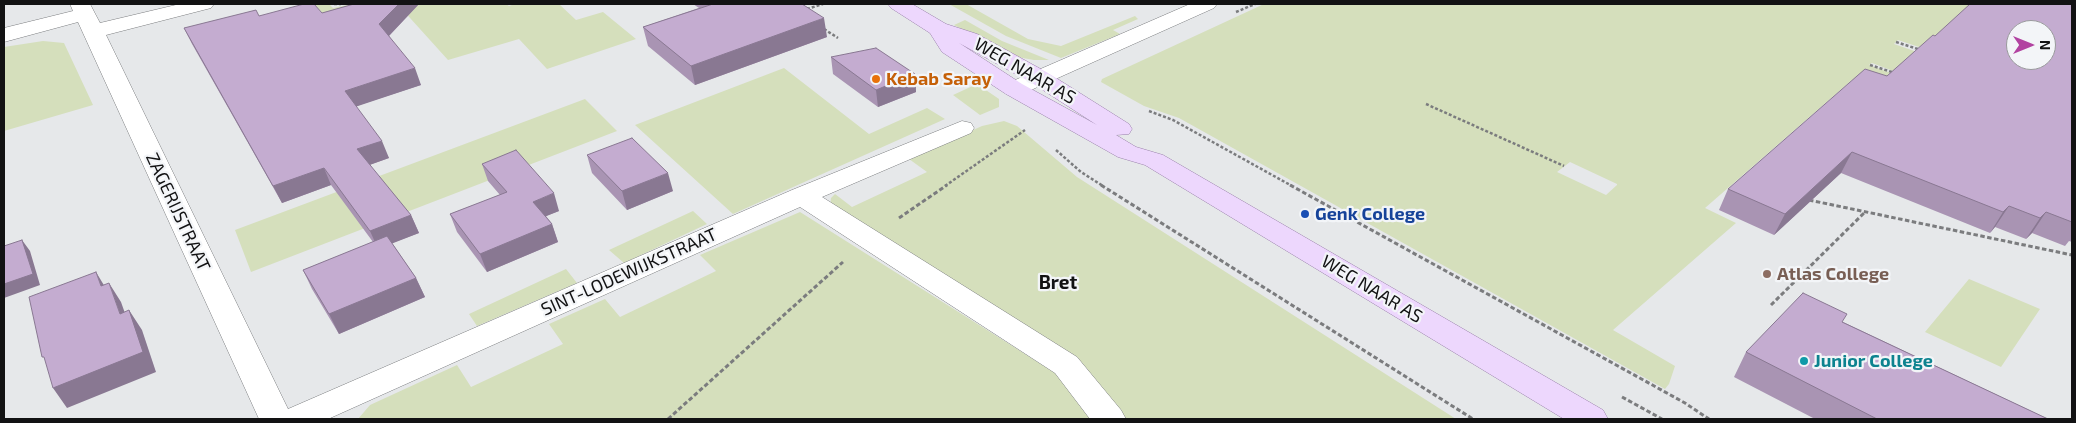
<!DOCTYPE html>
<html>
<head>
<meta charset="utf-8">
<style>
  body { margin:0 }
  #map { position:relative; width:2076px; height:423px; overflow:hidden; background:#e6e8ea; font-family:"Exo 2",sans-serif }
  canvas { display:block }
  .frame { position:absolute; inset:0; border:5px solid #121213; pointer-events:none }
  .north { position:absolute; left:2006px; top:20px; width:50px; height:50px; box-sizing:border-box; background:#f3f5f8; border:1px solid #999a9c; border-radius:50%; rotate:90deg; font-size:14px; font-weight:700; line-height:20px; text-align:center; color:#121213 }
  .north::after { content:''; display:block; margin:auto; width:18px; height:22px; background:#b243a1; clip-path:polygon(50% 0,100% 100%,50% 72%,0 100%) }
</style>
</head>
<body>
<div id="map">
<canvas width="2076" height="423"></canvas>
<div class="frame"></div>
<div class="north">N</div>
</div>
<script>
const c = document.querySelector('canvas').getContext('2d');
c.lineJoin = 'round';
function fill(path, color) {
  c.fillStyle = color;
  c.fill(path, 'evenodd');
}
function toPath(rows) {
  const path = new Path2D();
  for (const r of rows) {
    path.moveTo(r[0], r[1]);
    for (let i = 2; i < r.length; i += 2) path.lineTo(r[i], r[i + 1]);
  }
  return path;
}
function trace(path, color, width, dash) {
  c.strokeStyle = color;
  c.lineWidth = width;
  c.lineCap = dash ? 'butt' : 'round';
  c.setLineDash(dash || []);
  c.stroke(path);
}
function label(font, color, halo, rows, align = 'center') {
  c.font = font + ' "Exo 2",sans-serif';
  c.lineWidth = 4.5;
  c.setLineDash([]);
  c.textBaseline = 'middle';
  c.strokeStyle = halo;
  c.fillStyle = color;
  for (const [text, x, y, turn = 0] of rows) {
    c.save();
    c.translate(x, y);
    c.rotate((+turn || 0) * Math.PI / 180);
    c.textAlign = isNaN(turn) ? turn : align;
    if (halo) c.strokeText(text, 0, 0);
    c.fillText(text, 0, 0);
    c.restore();
  }
}
const green = toPath([
  [314,4,329,4,333,8,352,4,360,12,415,4,506,4,509,6,515,4,559,4,576,20,603,12,636,39,547,69,519,39,448,60,401,8,332,26],
  [949,4,966,4,1028,39,1061,46,1135,16,1138,19,1113,30,1120,34,1061,58,1006,36],
  [1264,4,1979,4,1955,59,1898,40,1894,44,1923,54,1901,74,1872,63,1869,65,1927,86,1910,101,1852,80,1705,208,1736,223,1613,330,1675,366,1669,384,1665,389,1179,118,1144,106,1101,82,1102,79],
  [1570,162,1617,184,1617,185,1606,195,1557,172],
  [965,20,1002,41,1049,60,1034,60,1012,56,954,25],
  [43,41,64,43,93,105,4,131,4,47],
  [784,68,869,134,927,108,945,119,733,214,635,125],
  [977,84,999,99,999,107,980,115,953,95],
  [585,99,617,131,251,272,235,230],
  [1004,121,1017,126,1077,177,1456,419,1119,419,1111,400,830,208,831,198,835,194,852,207,927,172,909,159,982,126],
  [693,211,707,224,624,263,609,250],
  [800,212,1060,376,1097,419,358,419,370,405,457,365,471,387,563,344,549,324,605,299,620,317,716,271,700,255],
  [566,269,577,283,477,326,469,314],
  [1969,279,2040,309,2001,367,1925,332]
]);
const pathFar1 = toPath([
  [334,4,341,4],
  [807,9,823,4],
  [1236,12,1255,4],
  [824,29,838,38],
  [1896,42,1921,50],
  [1870,65,1895,73],
  [1426,104,1564,166],
  [1149,111,1173,120,1292,186],
  [1056,150,1081,172,1103,186],
  [945,186,1025,130]
]);
const path = toPath([
  [1101,185,1473,419],
  [1290,185,1685,403,1709,419],
  [1809,200,2072,255],
  [899,218,947,185],
  [1771,305,1864,213],
  [1622,397,1662,419],
  [668,419,843,262]
]);
const minor = toPath([
  [70,4,90,4,100,23,180,4,214,4,211,8,106,35,288,409,792,190,962,121,971,123,974,128,971,133,822,197,1077,357,1121,410,1126,419,1090,419,1055,373,800,207,328,419,259,419,78,22,4,42,4,28,73,11,70,4],
  [1190,4,1217,4,1214,8,1022,94,1014,96,1006,94,1002,89,1006,84,1190,4]
]);
const major = toPath([
  [888,4,912,4,946,24,977,34,1048,73,1129,124,1132,129,1129,134,1116,135,1136,147,1163,155,1603,410,1608,419,1564,419,1145,165,1118,157,1006,94,942,52,930,33,891,8,888,4],
  [959,43,1032,83,1097,125,1022,84,959,43]
]);
const wall = toPath([
  [354,4,419,4,389,36,421,85,356,106,389,158,369,165,411,215,419,233,392,243,416,278,425,297,339,334,312,289,303,270,373,242,331,185,282,203,192,44,184,28,259,16,322,13],
  [693,4,802,4,827,37,695,85,648,46,643,27,699,8],
  [2072,4,2072,242,2069,241,2065,246,2032,233,2026,239,1995,227,1990,233,1841,173,1774,235,1719,210,1728,189,1887,76,1935,36],
  [831,57,915,74,916,92,878,107,833,74],
  [587,155,673,191,627,210,592,173],
  [482,164,559,211,546,216,552,224,558,242,487,272,457,232,450,214,500,195,488,181],
  [1843,322,2048,419,1815,419,1734,377,1746,352]
]);
const shadedWall = toPath([
  [399,4,419,4,385,40,379,24],
  [824,18,827,37,695,85,691,66],
  [415,68,421,85,352,108,345,91],
  [915,74,916,92,878,107,876,90],
  [382,141,389,158,364,167,357,149],
  [1852,152,1841,173,1774,235,1785,214],
  [324,168,331,185,282,203,273,186],
  [668,173,673,191,627,210,622,191],
  [554,193,559,211,539,219,533,202],
  [2009,206,1995,227,1990,233,2003,212],
  [2046,212,2032,233,2026,239,2040,218],
  [411,215,419,233,378,249,370,231],
  [552,224,558,242,487,272,480,254],
  [22,240,30,251,40,285,4,298,4,284],
  [96,272,108,292,101,286],
  [416,278,425,297,339,334,329,314],
  [109,283,121,302,132,333,120,314],
  [129,310,142,330,156,372,67,408,53,388]
]);
const building = toPath([
  [304,4,314,4,322,13,354,4,399,4,379,24,415,68,345,91,382,141,357,149,411,215,370,231,324,168,273,186,184,28,256,10,259,16,304,4],
  [713,4,802,4,824,18,691,66,643,27,713,4],
  [1970,4,2072,4,2072,222,2046,212,2040,218,2009,206,2003,212,1852,152,1785,214,1728,189,1865,69,1887,76,1933,35,1935,36,1970,4],
  [2016,30,2046,30,2046,60,2016,60,2016,30],
  [876,48,915,74,876,90,831,57,876,48],
  [632,138,668,173,622,191,587,155,632,138],
  [516,150,554,193,533,202,552,224,480,254,450,214,507,192,482,164,516,150],
  [387,236,416,278,329,314,303,270,387,236],
  [22,240,33,274,4,284,4,246,22,240],
  [96,272,101,286,109,283,120,314,129,310,143,352,53,388,44,357,42,357,29,297,96,272],
  [1803,293,1847,314,1842,322,2048,419,1877,419,1746,352,1803,293]
]);
const markers = [
  [876,79,5,"#e8710a"],
  [1305,214,5,"#1a4fb4"],
  [1767,274,5,"#8d6e63"],
  [1804,361,5,"#0f9aa8"]
];
const streetNames = [
  ["WEG NAAR AS",1025,71,30],
  ["ZAGERIJSTRAAT",178,212,65],
  ["SINT-LODEWIJKSTRAAT",629,272,-24],
  ["WEG NAAR AS",1372,289,31]
];
const foodNames = [
  ["Kebab Saray",886,79]
];
const transitNames = [
  ["Genk College",1315,214]
];
const educationNames = [
  ["Atlas College",1777,274]
];
const cultureNames = [
  ["Junior College",1814,361]
];
const neighbourhoodNames = [
  ["Bret",1058,283]
];
fill(green, '#d5dfbc');
trace(minor, '#7c7e80', 1);
trace(major, '#9981aa', 1);
trace(pathFar1, '#7b7c7e', 2.5, [3, 2]);
trace(path, '#7b7c7e', 3, [4.5, 2.5]);
fill(minor, '#fff');
fill(major, '#edd7fd');
fill(wall, '#a994b3');
fill(shadedWall, '#897892');
fill(building, '#c4acd0');
trace(building, '#897892', 1);
for (const [x, y, r, color] of markers) {
  const dot = new Path2D();
  dot.arc(x, y, r, 0, 2 * Math.PI);
  c.fillStyle = color;
  c.fill(dot);
  trace(dot, '#f3f5f8', 2);
}
label('18px', '#121213', '#f3f5f8', streetNames);
label('bold 18px', '#c56008', '#f3f5f8', foodNames, 'left');
label('bold 18px', '#164399', '#f3f5f8', transitNames, 'left');
label('bold 18px', '#785e54', '#f3f5f8', educationNames, 'left');
label('bold 18px', '#0d838f', '#f3f5f8', cultureNames, 'left');
label('bold 19px', '#121213', '#f3f5f8', neighbourhoodNames);
</script>
</body>
</html>
